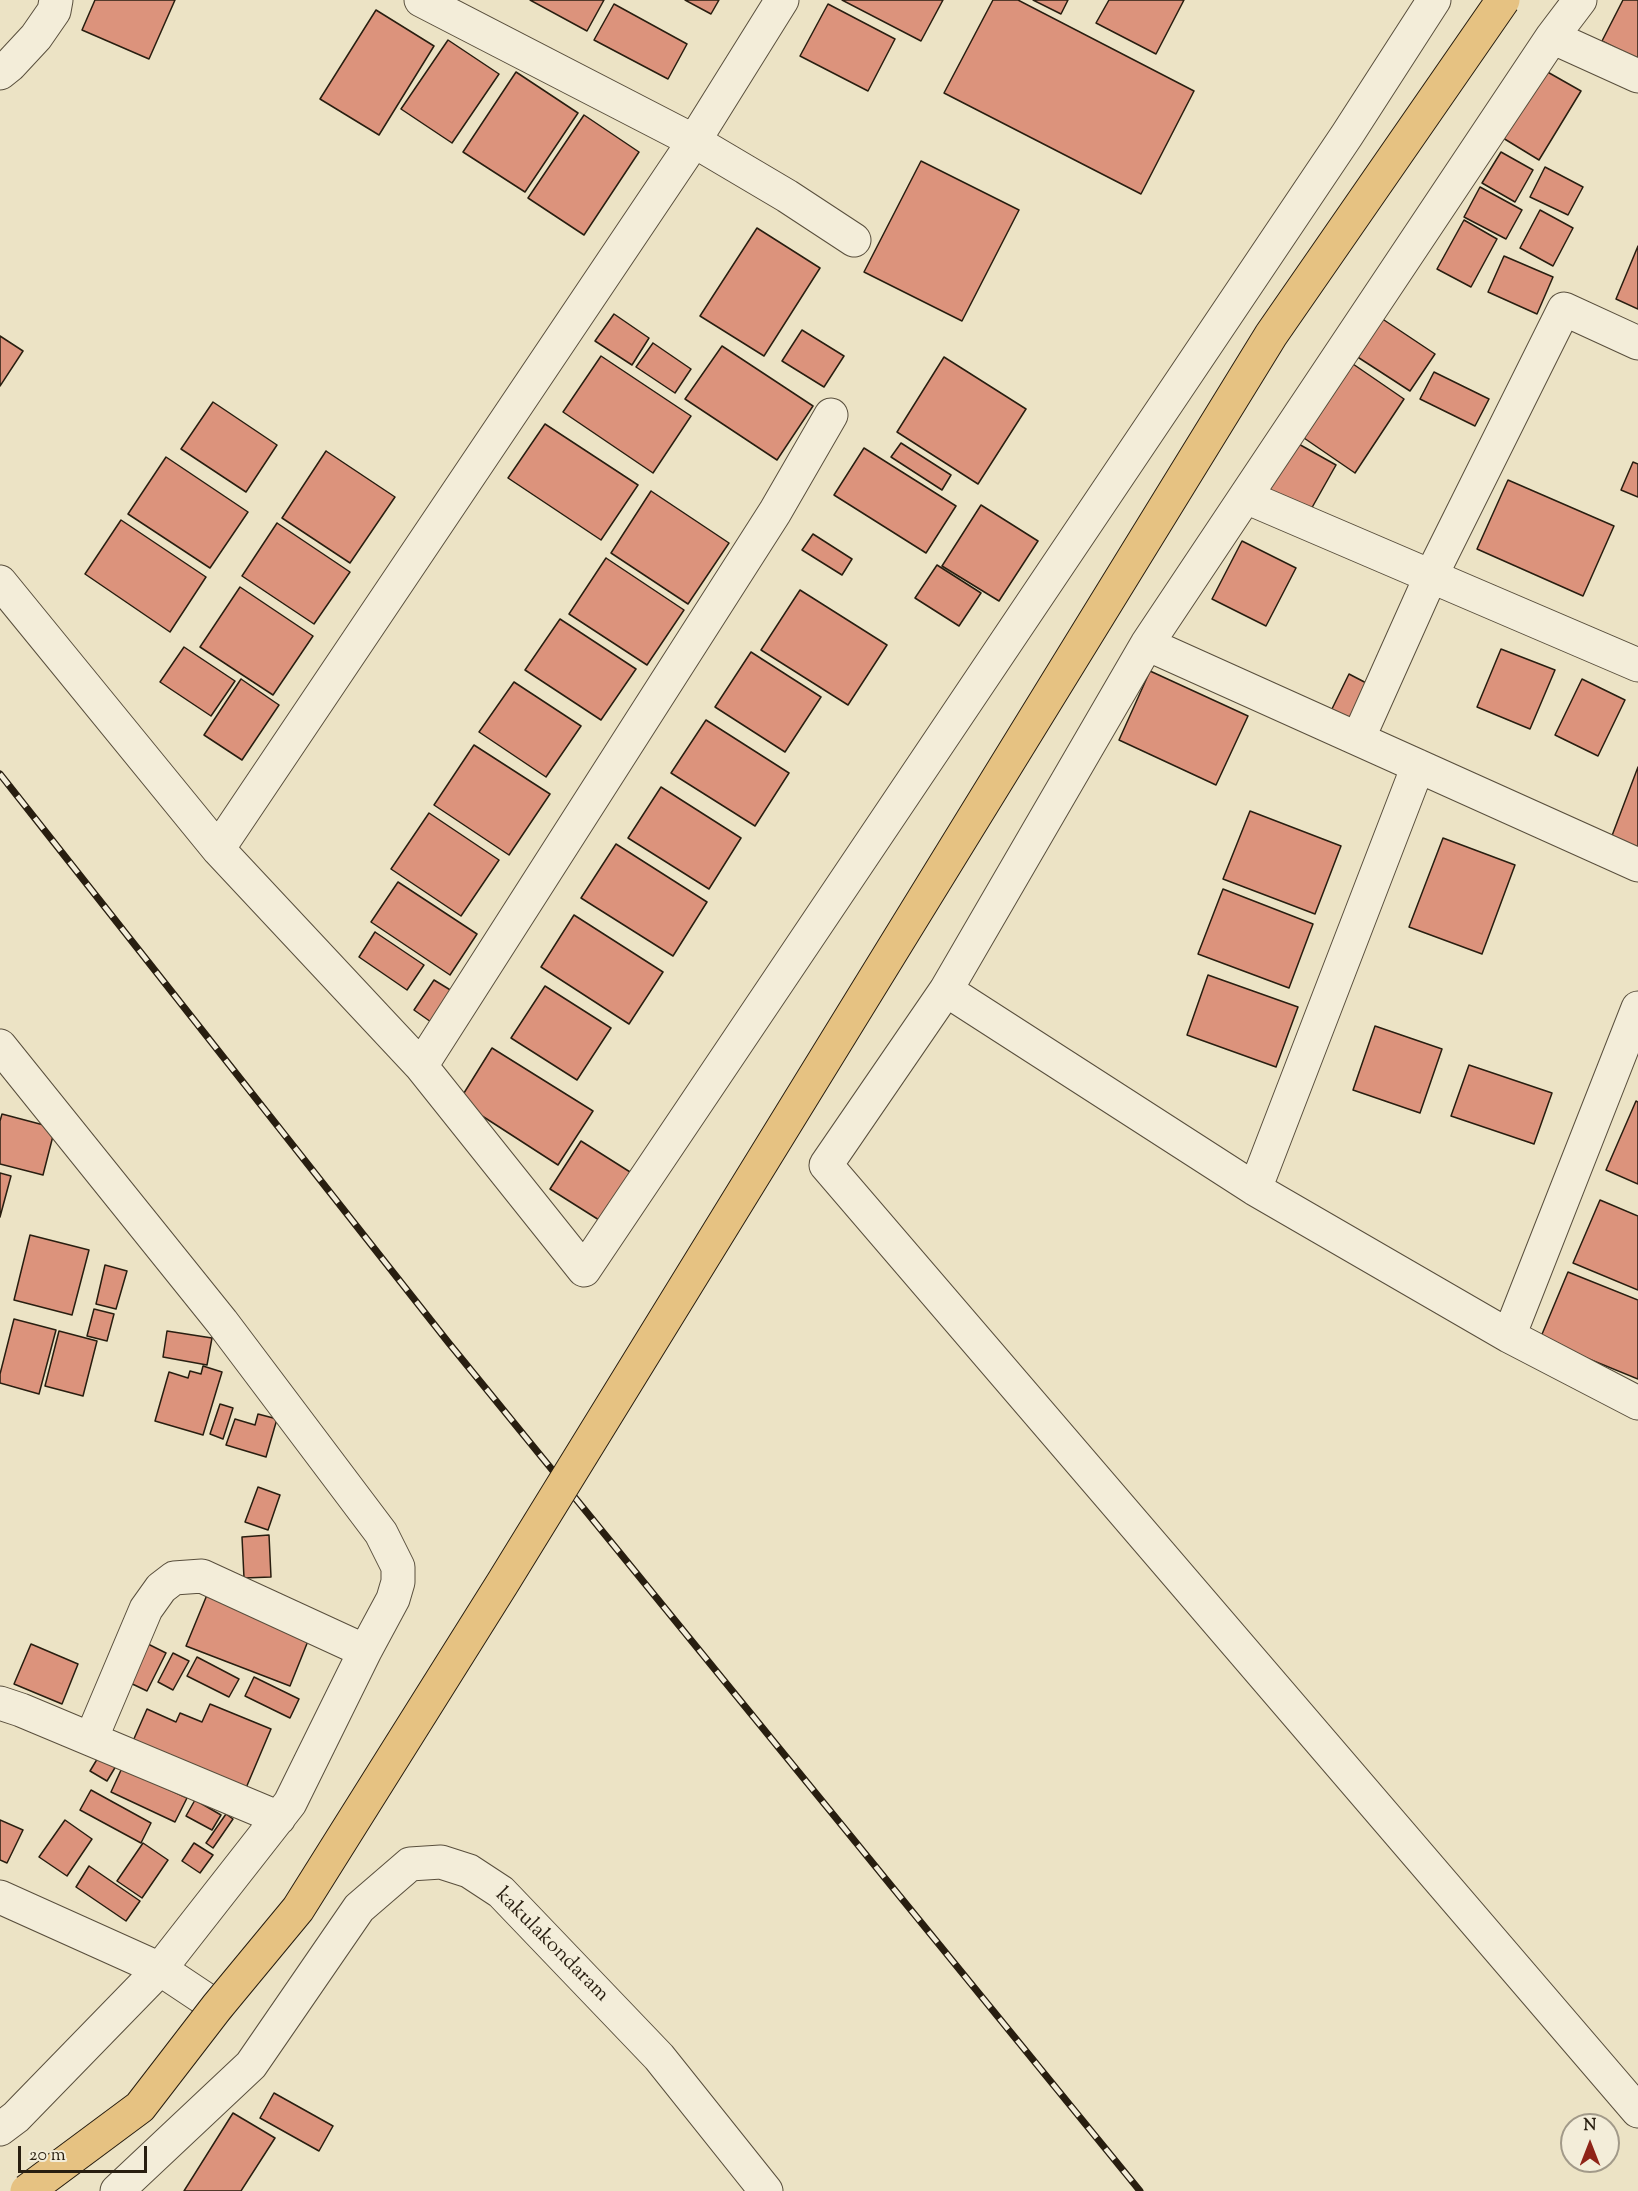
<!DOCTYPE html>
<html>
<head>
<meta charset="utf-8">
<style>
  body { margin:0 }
  #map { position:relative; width:1638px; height:2191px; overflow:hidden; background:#ece3c5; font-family:"Sorts Mill Goudy",serif }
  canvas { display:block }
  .north { position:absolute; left:1560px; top:2113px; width:60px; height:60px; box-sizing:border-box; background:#f3edd9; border:2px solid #a29a89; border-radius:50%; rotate:0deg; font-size:16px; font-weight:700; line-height:24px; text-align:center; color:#281e10 }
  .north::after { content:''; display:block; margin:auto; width:21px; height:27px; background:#8f2418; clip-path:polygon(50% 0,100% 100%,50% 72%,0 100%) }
  .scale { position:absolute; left:18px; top:2146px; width:129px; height:27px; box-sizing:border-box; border:3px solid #281e10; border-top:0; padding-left:8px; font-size:18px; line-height:21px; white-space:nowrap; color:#281e10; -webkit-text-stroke:4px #f3edd9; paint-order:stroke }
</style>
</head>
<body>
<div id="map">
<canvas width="1638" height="2191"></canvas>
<div class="north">N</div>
<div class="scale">20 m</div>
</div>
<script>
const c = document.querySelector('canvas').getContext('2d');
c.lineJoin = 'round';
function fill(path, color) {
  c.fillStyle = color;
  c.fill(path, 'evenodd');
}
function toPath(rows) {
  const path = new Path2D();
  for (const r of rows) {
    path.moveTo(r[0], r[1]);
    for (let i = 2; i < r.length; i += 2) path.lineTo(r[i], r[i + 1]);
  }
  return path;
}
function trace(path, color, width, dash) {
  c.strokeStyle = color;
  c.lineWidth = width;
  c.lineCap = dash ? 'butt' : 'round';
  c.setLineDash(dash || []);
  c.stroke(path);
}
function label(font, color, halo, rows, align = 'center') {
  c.font = font + ' "Sorts Mill Goudy",serif';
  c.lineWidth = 6;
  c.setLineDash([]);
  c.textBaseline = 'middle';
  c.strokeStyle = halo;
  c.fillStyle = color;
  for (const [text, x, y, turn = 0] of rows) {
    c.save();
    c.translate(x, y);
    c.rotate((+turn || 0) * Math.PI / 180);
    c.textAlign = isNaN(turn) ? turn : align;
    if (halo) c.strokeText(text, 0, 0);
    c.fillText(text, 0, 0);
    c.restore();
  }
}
const building = toPath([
  [95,0,175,0,149,59,82,30,95,0],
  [530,0,604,0,587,31,530,0],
  [685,0,719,0,711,14,685,0],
  [842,0,943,0,921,41,842,0],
  [993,0,1018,0,1194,91,1141,194,944,93,993,0],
  [1033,0,1068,0,1061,14,1033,0],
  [1109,0,1184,0,1156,54,1096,23,1109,0],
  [1623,0,1638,0,1638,59,1602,41,1623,0],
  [614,4,687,44,668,79,594,40,614,4],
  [828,4,895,39,868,91,800,56,828,4],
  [376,10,434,46,379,135,320,99,376,10],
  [448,40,499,74,452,143,401,109,448,40],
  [1544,70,1581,91,1539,160,1503,138,1544,70],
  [516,72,578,113,525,192,463,152,516,72],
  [584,115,639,152,584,235,528,198,584,115],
  [1501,152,1533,170,1515,202,1482,183,1501,152],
  [921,161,1019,210,962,321,864,272,921,161],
  [1545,167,1583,187,1568,215,1530,197,1545,167],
  [1480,187,1522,210,1506,239,1464,217,1480,187],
  [1540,210,1573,228,1553,266,1520,248,1540,210],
  [1464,220,1497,239,1471,287,1437,269,1464,220],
  [757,228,820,268,764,356,700,316,757,228],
  [1638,246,1638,309,1616,299,1638,246],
  [1504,256,1553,277,1537,314,1488,292,1504,256],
  [614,314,649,338,632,365,595,341,614,314],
  [1381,318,1435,354,1410,391,1356,356,1381,318],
  [802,330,844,356,824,387,782,361,802,330],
  [0,336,23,351,0,386,0,336],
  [653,343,691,369,675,393,636,367,653,343],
  [722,346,813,406,777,460,685,399,722,346],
  [601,356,691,416,653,473,563,412,601,356],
  [944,357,1026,409,978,484,897,432,944,357],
  [1353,364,1404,399,1355,473,1304,438,1353,364],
  [1434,372,1489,399,1475,426,1420,399,1434,372],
  [213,402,277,445,246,492,181,449,213,402],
  [545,424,638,485,601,540,508,478,545,424],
  [1288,438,1336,465,1305,520,1256,494,1288,438],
  [901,443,951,475,942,490,891,457,901,443],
  [864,448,956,506,926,553,834,495,864,448],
  [326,451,395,497,350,563,282,518,326,451],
  [166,457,248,512,210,568,128,514,166,457],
  [1633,462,1638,464,1638,497,1621,490,1633,462],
  [1508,480,1614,526,1583,596,1477,549,1508,480],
  [651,491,729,543,688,604,611,553,651,491],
  [981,505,1038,541,999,601,942,566,981,505],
  [121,520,206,577,170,632,85,574,121,520],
  [277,523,350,572,314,624,242,576,277,523],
  [813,534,852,559,842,575,802,550,813,534],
  [1242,541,1296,568,1266,626,1212,599,1242,541],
  [606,558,684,610,647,665,569,614,606,558],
  [937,565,981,593,959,626,915,598,937,565],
  [240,587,313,636,273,695,200,647,240,587],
  [800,590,887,645,848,705,761,650,800,590],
  [560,619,636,669,601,720,525,670,560,619],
  [184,647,235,681,211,716,160,682,184,647],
  [1501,649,1555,670,1530,729,1477,707,1501,649],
  [751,652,821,697,785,752,715,707,751,652],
  [1150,671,1248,716,1216,785,1119,740,1150,671],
  [1349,674,1374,687,1354,727,1329,715,1349,674],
  [241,679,279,705,242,760,204,735,241,679],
  [1582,679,1625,700,1598,756,1555,735,1582,679],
  [514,682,581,726,546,777,479,732,514,682],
  [706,720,789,773,755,826,671,773,706,720],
  [474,745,550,794,509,855,434,805,474,745],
  [1638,767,1638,851,1610,841,1638,767],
  [661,787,741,838,709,889,628,838,661,787],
  [1250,811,1341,846,1315,914,1223,879,1250,811],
  [429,813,499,860,461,916,391,869,429,813],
  [1443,838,1515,865,1482,954,1409,927,1443,838],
  [616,844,707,902,673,956,581,898,616,844],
  [398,882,477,934,450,975,371,922,398,882],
  [1223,889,1313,924,1289,988,1198,954,1223,889],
  [574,915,663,972,629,1024,541,967,574,915],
  [375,932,424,965,407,990,359,957,375,932],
  [1208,975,1298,1007,1276,1067,1187,1035,1208,975],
  [434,980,452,991,431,1022,414,1010,434,980],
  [545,986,611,1028,577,1080,511,1038,545,986],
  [1375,1026,1442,1049,1420,1113,1353,1090,1375,1026],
  [492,1048,593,1111,558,1165,459,1101,492,1048],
  [1469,1065,1552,1093,1534,1144,1451,1116,1469,1065],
  [1636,1101,1638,1102,1638,1184,1606,1170,1636,1101],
  [2,1114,55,1128,43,1175,0,1164,0,1121,2,1114],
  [581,1141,638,1177,607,1225,550,1189,581,1141],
  [0,1173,11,1176,0,1217,0,1173],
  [1600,1200,1638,1216,1638,1290,1573,1263,1600,1200],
  [30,1235,89,1250,72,1315,14,1300,30,1235],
  [105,1265,127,1271,116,1309,96,1304,105,1265],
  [1568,1272,1638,1300,1638,1379,1540,1339,1568,1272],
  [94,1309,114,1314,107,1341,87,1336,94,1309],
  [14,1319,56,1330,39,1394,0,1383,0,1374,14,1319],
  [59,1331,97,1341,83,1396,45,1386,59,1331],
  [167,1331,212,1338,207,1365,163,1357,167,1331],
  [203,1366,222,1372,203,1435,155,1421,169,1372,188,1378,190,1371,201,1374,203,1366],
  [220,1404,233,1408,223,1439,210,1434,220,1404],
  [258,1414,277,1419,266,1457,226,1445,235,1419,255,1425,258,1414],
  [258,1487,280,1495,268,1530,245,1522,258,1487],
  [269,1535,271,1577,244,1578,242,1537,269,1535],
  [209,1590,312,1631,290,1686,186,1646,209,1590],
  [144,1642,166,1653,147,1691,124,1680,144,1642],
  [31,1644,78,1664,62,1704,14,1684,31,1644],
  [173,1653,189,1661,173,1690,158,1682,173,1653],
  [197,1657,239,1679,229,1697,187,1676,197,1657],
  [254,1677,299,1699,290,1718,245,1696,254,1677],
  [210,1704,271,1729,246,1788,133,1741,147,1709,176,1722,180,1713,202,1722,210,1704],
  [99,1756,116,1766,107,1781,90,1771,99,1756],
  [122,1768,187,1798,175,1822,111,1792,122,1768],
  [91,1790,151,1823,141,1843,80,1810,91,1790],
  [195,1800,221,1815,212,1830,186,1816,195,1800],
  [226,1814,233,1819,213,1848,206,1843,226,1814],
  [0,1820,23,1830,7,1863,0,1860,0,1820],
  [65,1820,92,1839,67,1876,39,1857,65,1820],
  [143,1843,168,1860,142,1898,117,1881,143,1843],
  [194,1843,213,1855,200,1873,182,1861,194,1843],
  [89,1866,140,1901,126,1921,76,1887,89,1866],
  [274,2093,333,2126,319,2151,260,2118,274,2093],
  [233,2113,275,2138,241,2191,184,2191,233,2113]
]);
const minor = toPath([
  [421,0,694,141,782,0],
  [1580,0,1552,37,1147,644,946,990,826,1165,1638,2111],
  [1552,37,1638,76],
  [0,73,10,65,36,37,54,11,56,0],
  [1246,497,1638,665],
  [0,582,218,849,421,1066,584,1270,1347,135,1434,0],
  [1147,644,1638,865],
  [1358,739,1431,576,1564,309,1638,343],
  [218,849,694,141,787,196,854,240],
  [946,990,1255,1189,1509,1336,1638,1403],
  [0,1046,222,1322,381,1533,398,1567,398,1582,393,1599,365,1651,290,1803,160,1969,16,2117,0,2129],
  [421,1066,775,512,831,415],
  [1255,1189,1418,766],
  [1509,1336,1638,1008],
  [0,1703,21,1710,279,1818],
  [91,1739,146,1609,161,1588,174,1578,202,1576,365,1651],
  [0,1897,160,1969,217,2007],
  [117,2191,251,2065,359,1908,410,1864,441,1862,469,1871,501,1892,659,2057,766,2191]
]);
const rail = toPath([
  [0,774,448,1342,1140,2191]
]);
const trunkBridge = toPath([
  [27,2191,140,2107,217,2007,298,1909,502,1584,1271,335,1503,0]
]);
const streetNames = [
  ["kakulakondaram",551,1946,45]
];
fill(building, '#dc937c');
trace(building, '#281e10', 1.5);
trace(minor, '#594f3d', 35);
trace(minor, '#f3edd9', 33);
trace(rail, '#281e10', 7);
trace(rail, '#f3edd9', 4.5, [14]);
trace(trunkBridge, '#281e10', 35, []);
trace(trunkBridge, '#e6c282', 33);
label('21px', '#281e10', '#f3edd9', streetNames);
</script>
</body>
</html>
